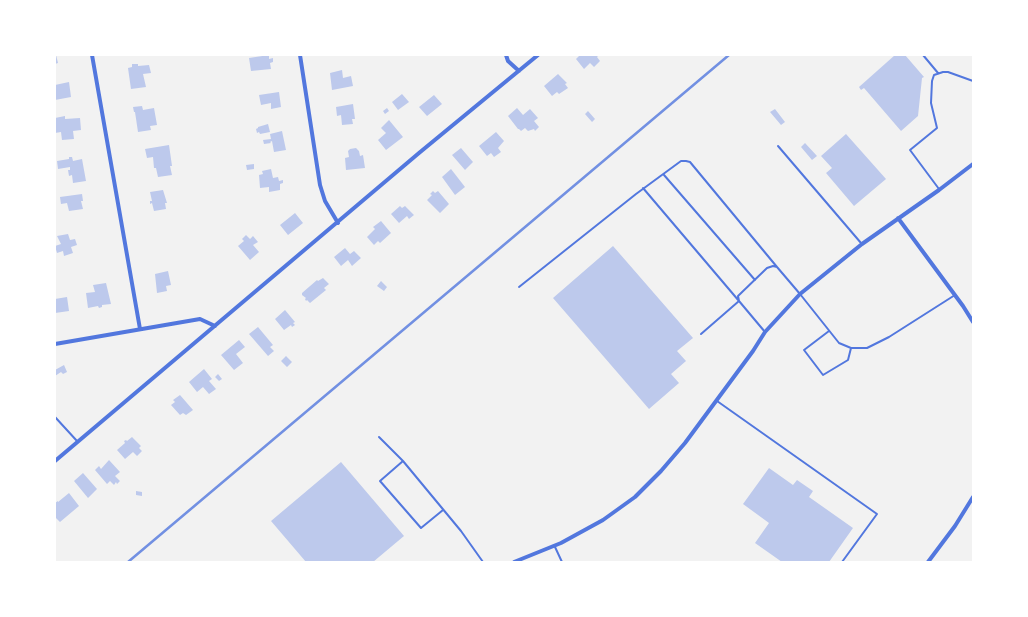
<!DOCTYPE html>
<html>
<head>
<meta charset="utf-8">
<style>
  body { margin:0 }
  #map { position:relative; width:1028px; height:617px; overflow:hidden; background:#f2f2f2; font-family:Spectral,serif }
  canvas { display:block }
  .frame { position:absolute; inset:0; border:56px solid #fff; pointer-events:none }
</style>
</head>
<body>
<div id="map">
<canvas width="1028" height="617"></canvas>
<div class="frame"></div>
</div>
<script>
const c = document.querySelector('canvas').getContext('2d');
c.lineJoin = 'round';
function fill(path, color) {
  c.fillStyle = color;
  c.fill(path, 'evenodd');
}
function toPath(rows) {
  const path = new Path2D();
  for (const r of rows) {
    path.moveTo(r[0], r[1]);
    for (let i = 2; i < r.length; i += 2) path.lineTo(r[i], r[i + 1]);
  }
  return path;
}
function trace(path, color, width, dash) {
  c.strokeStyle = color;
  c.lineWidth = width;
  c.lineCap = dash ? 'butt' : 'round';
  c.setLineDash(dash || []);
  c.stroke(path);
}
const building = toPath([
  [55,55,56,55,58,63,55,64],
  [269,55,269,59,273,58,273,62,270,63,271,69,251,71,249,58],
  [580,55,597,55,598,56,597,57,600,61,594,67,590,63,584,69,576,59],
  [895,55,905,55,924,77,922,78,918,116,901,131,864,88,861,90,859,87],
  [132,64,138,64,138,66,149,65,151,73,143,74,146,87,131,89,128,68,132,67],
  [342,70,343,78,351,76,353,86,332,90,330,73],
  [558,74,567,83,565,84,568,88,559,94,557,92,552,96,544,86],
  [69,82,71,97,55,100,55,85],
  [279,92,281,107,271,109,271,103,261,105,259,95],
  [402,94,409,102,398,110,392,102],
  [434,95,442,104,427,116,419,107],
  [353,104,355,119,352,119,353,124,342,125,341,115,337,116,336,107],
  [142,106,143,110,154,108,157,125,150,126,151,130,138,132,135,112,134,112,133,107],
  [387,108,389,111,385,114,383,111],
  [517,108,523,115,530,109,538,118,534,121,539,127,535,131,534,129,528,131,525,128,521,131,519,129,518,129,508,116],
  [775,109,785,122,781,125,770,112],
  [588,111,595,119,592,122,585,114],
  [65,116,65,119,80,118,81,130,73,131,74,139,62,140,61,132,55,133,55,118],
  [389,120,403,137,386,150,378,140,386,133,381,128],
  [268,124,270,132,260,134,259,132,257,133,256,129,258,128,258,127],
  [282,131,286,150,274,152,272,141,270,142,271,143,264,144,263,140,271,139,270,134],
  [496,132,504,141,498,148,501,152,494,157,491,153,487,156,479,146],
  [846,134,886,179,854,206,826,173,832,168,821,156],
  [805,143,817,156,812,160,801,147],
  [169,145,172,166,170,166,172,175,158,177,156,168,154,168,153,157,147,158,145,149],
  [356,148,359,151,360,156,363,155,365,168,346,170,345,158,349,157,348,151,350,149],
  [461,148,473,162,465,170,452,155],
  [69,157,72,157,73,161,82,159,86,181,73,183,72,175,69,176,68,170,70,170,70,167,58,169,57,161,69,159],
  [254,164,254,169,247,170,246,165],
  [271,169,273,178,278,177,279,181,283,180,283,183,280,184,280,190,269,192,269,187,260,188,259,175,263,174,262,171],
  [451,169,465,187,455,195,442,177],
  [163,190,167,203,165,203,166,209,154,211,152,203,150,204,150,201,152,201,150,192],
  [433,191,435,193,438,191,449,204,440,213,427,200,432,195,430,194],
  [82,194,83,201,81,201,83,209,69,211,67,203,61,204,60,197],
  [400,206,402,208,405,206,414,215,409,219,407,216,399,223,391,214],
  [295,213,303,223,288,235,280,225],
  [381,221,391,233,380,243,378,241,374,245,367,237,375,229,373,227],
  [68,234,70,240,75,239,77,245,71,247,73,253,64,256,63,251,57,253,55,246,61,244,57,236],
  [246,235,250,239,253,236,258,242,253,245,259,252,250,260,238,246,244,241,242,239],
  [613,246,693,338,677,351,686,361,671,374,679,383,649,409,553,298],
  [345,248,350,254,354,251,361,258,352,266,348,260,341,266,334,257],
  [168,271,171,285,166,286,167,291,157,293,155,274],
  [323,278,329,284,324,288,326,290,310,303,307,300,306,301,305,299,306,298,302,295,302,293,317,280,318,281],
  [381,281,387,287,384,291,377,286],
  [106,283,111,304,102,305,102,307,99,308,98,306,88,308,86,293,95,292,93,285],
  [67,297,69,311,55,313,55,299],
  [285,310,295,322,293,323,295,325,292,327,291,325,284,330,275,319],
  [258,327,273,345,270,347,274,351,268,356,249,334],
  [239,340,245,347,236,354,243,363,234,370,221,355],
  [286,356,292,362,287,367,281,361],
  [64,365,67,372,63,374,61,372,55,376,55,370],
  [204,369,212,379,209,381,216,389,209,394,203,387,197,392,189,382],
  [218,374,222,379,219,381,215,377],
  [180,395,193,410,186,415,183,413,180,415,171,405,175,402,173,400],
  [132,437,141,446,139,448,142,451,137,456,133,452,125,459,117,450,125,443,124,441,126,440,127,441],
  [109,460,120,472,115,476,120,481,117,484,116,482,114,485,110,481,107,484,95,470,99,466,101,469],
  [341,462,404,536,373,562,306,562,271,521],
  [769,468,793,485,797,480,813,491,809,497,853,528,829,562,782,562,755,543,769,523,743,504],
  [83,473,97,489,88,498,74,481],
  [136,491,142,492,142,496,136,495],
  [69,493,79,506,60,522,55,517,55,503,58,501,58,502]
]);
const service = toPath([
  [923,55,938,73],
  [778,146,861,243],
  [664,175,755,280],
  [643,188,739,301,701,334],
  [939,189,910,150,937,128,931,103,932,81,934,75,943,72,948,72,973,81],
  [519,287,636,194,681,161,686,161,690,162,777,267],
  [829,331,804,350,823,375,848,360,851,348],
  [765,332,739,301,738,296,767,268,773,266,777,267,800,294,839,343,851,348,867,348,889,337,955,295],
  [717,401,877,514,842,562],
  [55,417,77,441],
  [379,437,403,461,461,531,483,562],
  [403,461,380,481,421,528,443,510],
  [555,547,562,562]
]);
const minor = toPath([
  [92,55,140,329],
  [300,55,320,185,325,201,338,223],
  [506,55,508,61,519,71],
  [898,218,963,306,973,322],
  [55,344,200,319,215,326],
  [55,461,419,153,538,55],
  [514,562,561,543,603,520,635,497,661,471,685,443,753,351,765,332,800,294,862,244,939,190,973,164],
  [928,562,955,526,973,497]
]);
const rail = toPath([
  [128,562,729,55]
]);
fill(building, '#bdc9ec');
trace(service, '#5277de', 2);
trace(minor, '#5277de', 4);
trace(rail, '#7290e2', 2.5);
</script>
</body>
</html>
